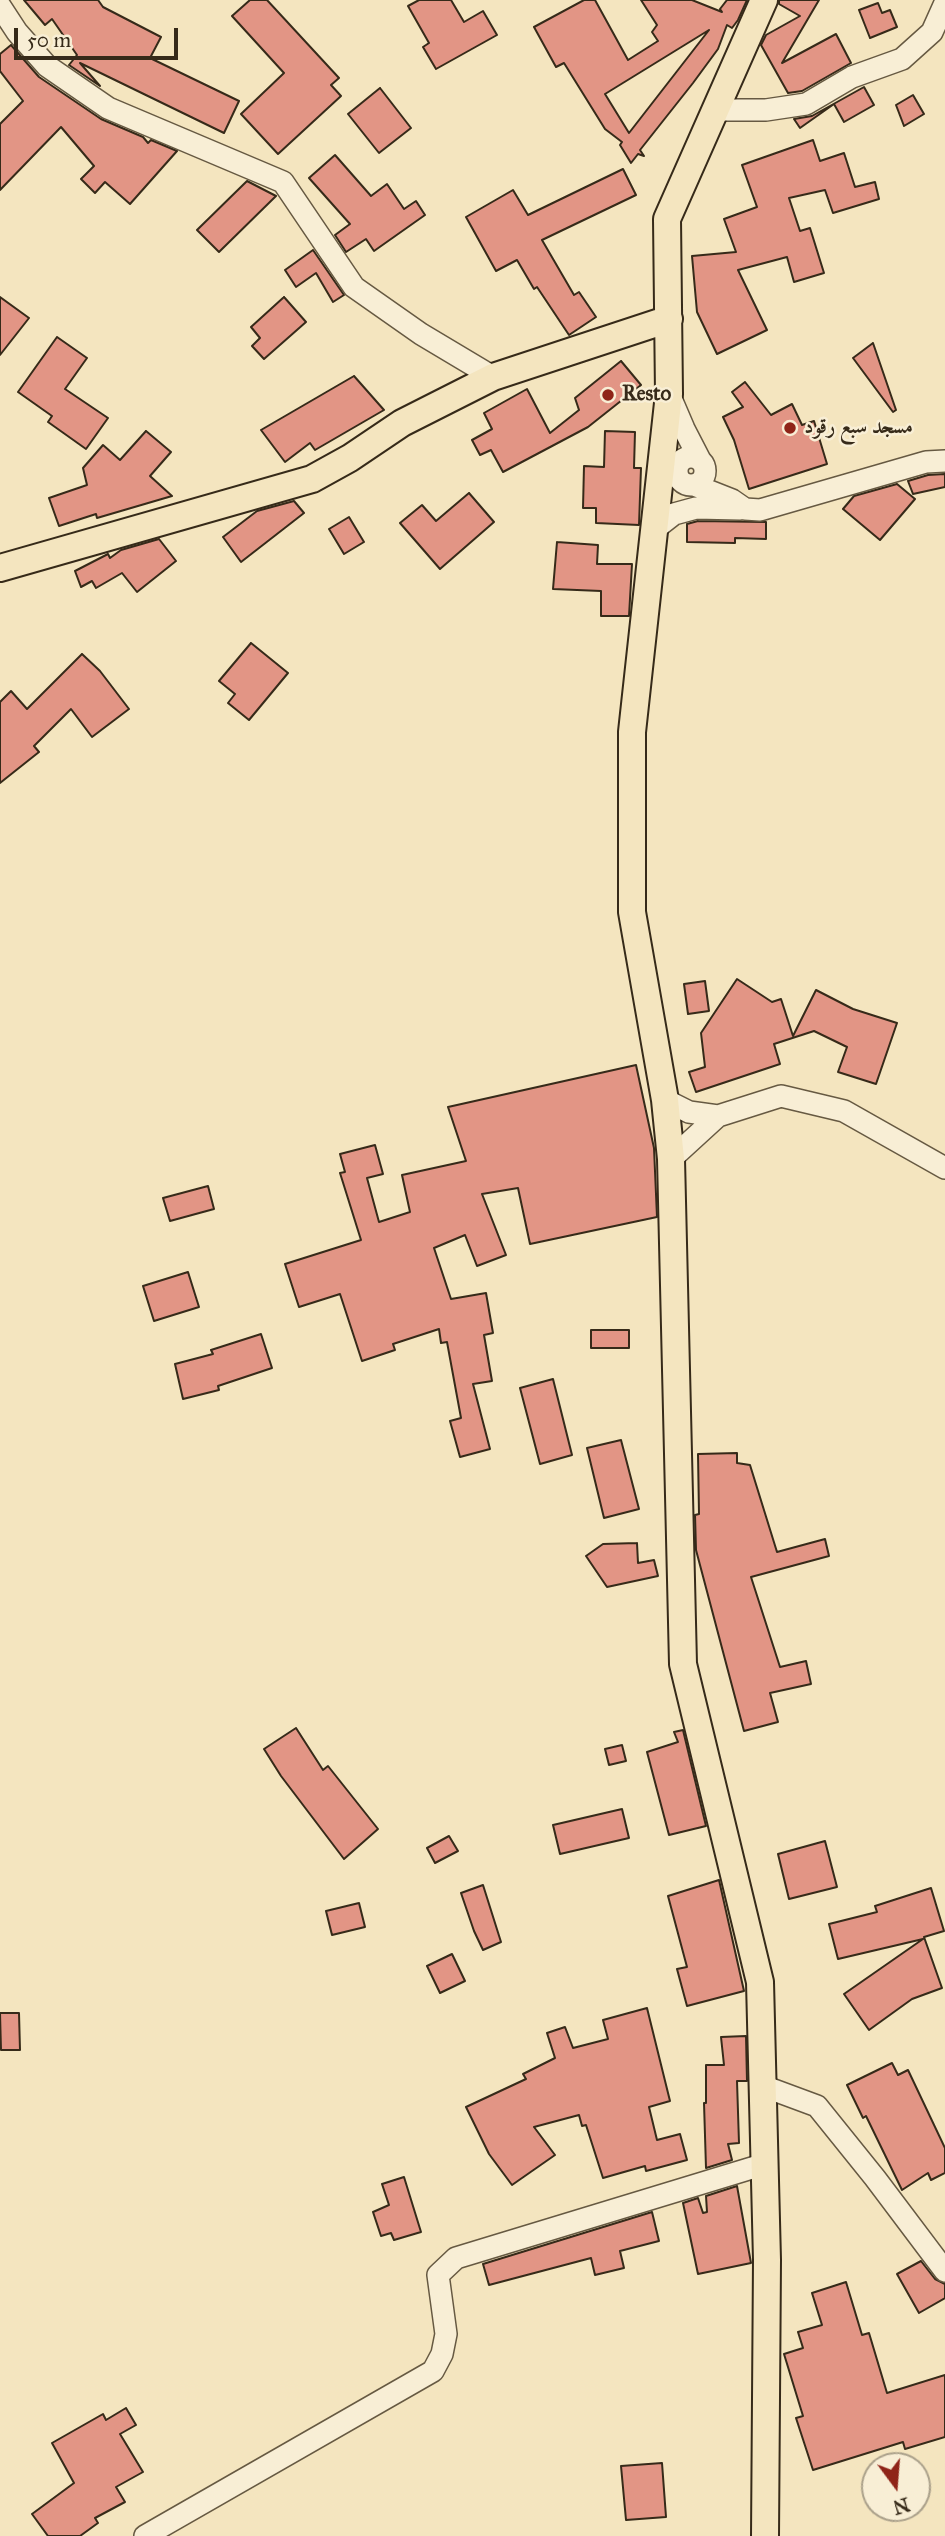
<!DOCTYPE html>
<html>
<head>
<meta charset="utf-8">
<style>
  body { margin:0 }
  #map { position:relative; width:945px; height:2536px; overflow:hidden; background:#f4e5bf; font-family:"IM FELL Great Primer",serif }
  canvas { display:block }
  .north { position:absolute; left:861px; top:2452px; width:70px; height:70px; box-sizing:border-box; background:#f8eed5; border:2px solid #aaa08a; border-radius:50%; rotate:164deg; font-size:19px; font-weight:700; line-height:28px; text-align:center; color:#362a19 }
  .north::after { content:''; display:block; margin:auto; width:24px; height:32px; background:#8f2418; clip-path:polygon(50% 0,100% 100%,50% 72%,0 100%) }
  .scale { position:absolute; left:14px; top:28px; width:164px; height:32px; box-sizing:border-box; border:4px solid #362a19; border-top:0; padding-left:9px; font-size:21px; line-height:24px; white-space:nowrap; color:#362a19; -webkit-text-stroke:5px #f8eed5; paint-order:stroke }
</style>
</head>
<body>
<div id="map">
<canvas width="945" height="2536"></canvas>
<div class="north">N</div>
<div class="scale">50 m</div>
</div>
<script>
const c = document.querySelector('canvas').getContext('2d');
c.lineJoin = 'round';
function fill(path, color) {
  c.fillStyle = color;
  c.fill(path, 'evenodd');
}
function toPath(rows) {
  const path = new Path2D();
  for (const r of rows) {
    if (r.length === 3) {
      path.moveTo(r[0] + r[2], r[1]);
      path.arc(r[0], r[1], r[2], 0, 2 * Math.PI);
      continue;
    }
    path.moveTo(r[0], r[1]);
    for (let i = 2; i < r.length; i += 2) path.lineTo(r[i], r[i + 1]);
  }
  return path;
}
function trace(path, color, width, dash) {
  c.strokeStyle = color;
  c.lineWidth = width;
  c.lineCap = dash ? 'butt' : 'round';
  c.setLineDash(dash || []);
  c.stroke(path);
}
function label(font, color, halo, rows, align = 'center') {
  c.font = font + ' "IM FELL Great Primer",Amiri,serif';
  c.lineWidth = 5;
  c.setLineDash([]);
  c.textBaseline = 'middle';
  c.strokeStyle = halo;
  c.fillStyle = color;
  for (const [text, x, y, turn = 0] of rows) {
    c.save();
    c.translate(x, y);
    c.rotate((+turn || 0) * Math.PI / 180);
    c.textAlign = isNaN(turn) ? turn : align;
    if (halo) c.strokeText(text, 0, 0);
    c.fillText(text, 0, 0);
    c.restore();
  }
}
const building = toPath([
  [24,0,98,0,103,7,161,37,150,58,239,101,224,133,80,63,100,86,69,65,77,55,52,19,45,25,24,0],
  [250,0,267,0,339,78,331,85,341,96,278,154,241,114,284,73,232,16,250,0],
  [419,0,451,0,464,22,483,11,497,35,436,69,423,47,429,43,408,6,419,0],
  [584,0,595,0,628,60,658,41,652,32,657,25,641,0,692,0,722,12,720,9,727,0,747,0,738,20,732,28,727,25,718,49,693,83,640,150,644,156,638,154,631,163,620,145,622,142,605,129,564,63,556,67,534,27,584,0],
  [709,30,629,133,605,94,709,30],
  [779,0,819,0,782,63,836,34,851,63,802,91,788,93,761,45,766,35,800,16,779,4,779,0],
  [878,3,882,13,890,10,897,27,870,38,859,10,878,3],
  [11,45,39,77,101,119,143,137,148,143,151,140,177,151,130,204,105,182,95,193,81,179,94,166,61,127,0,190,0,124,23,101,0,71,0,54,11,45],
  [864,87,874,105,844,122,834,104,800,128,794,119,812,116,864,87],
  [380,88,411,128,379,153,348,114,380,88],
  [913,95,924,114,904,126,896,105,913,95],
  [813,140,820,161,844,153,855,187,875,182,879,199,833,213,825,190,789,198,800,231,810,228,824,273,794,282,787,257,738,270,767,330,717,354,697,312,692,256,736,252,724,219,757,207,742,165,813,140],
  [335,155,371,196,387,184,404,209,416,201,425,215,374,251,366,239,346,252,335,235,350,224,309,178,335,155],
  [623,169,636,195,542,240,574,295,579,292,596,317,569,335,537,287,534,289,517,260,496,271,466,217,513,190,528,215,623,169],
  [247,181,276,196,219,252,197,230,247,181],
  [313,250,344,295,333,302,316,273,296,287,285,270,313,250],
  [0,297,29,318,0,355,0,297],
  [284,297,306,322,264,359,252,346,260,338,251,327,284,297],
  [57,337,87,358,65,389,108,418,86,449,48,422,52,416,18,392,57,337],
  [873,343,896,410,893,412,853,358,873,343],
  [621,361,641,385,588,427,503,472,491,450,480,455,472,440,492,429,484,413,527,389,550,433,579,410,575,398,621,361],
  [354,376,384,410,315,450,310,443,285,462,261,430,354,376],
  [745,382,771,415,792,404,802,425,814,421,827,464,749,489,734,440,723,417,743,407,732,392,745,382],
  [146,431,171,452,150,476,172,496,97,518,96,514,59,526,49,498,87,485,83,468,103,445,120,460,146,431],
  [605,431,635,432,634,468,641,468,639,525,596,523,596,508,583,508,584,466,604,467,605,431],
  [945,474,945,487,913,494,908,481,928,475,945,474],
  [897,484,915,499,880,540,843,509,854,496,897,484],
  [469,493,494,522,440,569,400,523,422,505,436,521,469,493],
  [294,501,304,513,241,562,223,537,257,511,294,501],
  [349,517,364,542,344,554,329,529,349,517],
  [698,521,766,522,766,539,735,538,735,543,687,542,687,524,698,521],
  [159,539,176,561,137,592,122,573,96,588,92,581,81,587,75,571,108,554,110,558,121,550,159,539],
  [557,542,598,545,597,564,632,564,629,616,601,616,601,591,553,589,557,542],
  [251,643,288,673,249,720,228,703,235,694,219,681,251,643],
  [82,654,100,671,129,709,92,737,71,709,34,746,39,752,0,783,0,702,11,691,27,709,82,654],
  [737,979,772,1002,781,999,793,1036,816,990,853,1009,897,1023,876,1084,838,1072,847,1047,814,1031,774,1044,780,1064,696,1092,689,1072,705,1067,701,1033,737,979],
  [705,981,709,1011,688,1014,684,984,705,981],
  [636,1065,654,1148,657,1217,530,1244,518,1188,482,1194,506,1255,477,1266,465,1235,434,1248,451,1299,486,1293,493,1333,484,1335,492,1381,473,1384,490,1449,460,1457,450,1421,461,1418,447,1342,441,1343,439,1329,393,1344,395,1350,362,1361,340,1294,299,1307,285,1264,361,1240,340,1173,345,1172,340,1154,375,1145,383,1174,367,1178,379,1222,410,1212,402,1175,466,1161,448,1107,636,1065],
  [208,1186,214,1209,170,1221,163,1198,208,1186],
  [188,1272,199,1307,154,1321,143,1286,188,1272],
  [591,1330,629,1330,629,1348,591,1348,591,1330],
  [261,1334,272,1368,218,1386,219,1390,183,1399,175,1364,213,1354,211,1350,261,1334],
  [553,1379,572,1455,540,1464,520,1388,553,1379],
  [621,1440,639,1509,604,1518,587,1448,621,1440],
  [737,1453,737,1463,750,1465,777,1552,825,1539,829,1556,751,1577,780,1667,806,1661,811,1684,770,1693,778,1722,744,1731,696,1550,695,1515,699,1514,698,1454,737,1453],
  [637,1543,638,1563,654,1560,658,1576,607,1587,586,1556,603,1544,637,1543],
  [296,1728,323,1770,328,1766,378,1829,344,1859,281,1776,264,1749,296,1728],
  [683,1730,706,1826,669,1835,647,1752,678,1742,674,1732,683,1730],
  [622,1745,626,1761,609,1765,605,1749,622,1745],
  [622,1809,629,1838,560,1854,553,1825,622,1809],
  [449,1836,458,1851,435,1863,427,1848,449,1836],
  [825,1841,837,1887,789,1899,778,1854,825,1841],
  [719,1880,744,1991,687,2006,677,1969,687,1967,668,1896,719,1880],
  [483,1885,501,1942,483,1950,474,1931,461,1893,483,1885],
  [931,1888,944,1931,924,1937,942,1988,912,1999,869,2030,844,1994,923,1939,838,1959,829,1924,877,1912,875,1906,931,1888],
  [359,1903,365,1927,332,1935,326,1911,359,1903],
  [452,1954,465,1981,440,1993,427,1966,452,1954],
  [647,2008,670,2101,649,2107,657,2140,680,2134,687,2160,646,2171,645,2166,603,2178,586,2125,582,2126,579,2115,534,2127,555,2155,512,2185,489,2154,466,2107,526,2079,523,2074,555,2058,547,2033,565,2027,573,2048,608,2039,603,2020,647,2008],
  [0,2013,19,2013,20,2050,1,2050,0,2013],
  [746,2036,747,2081,737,2081,739,2143,728,2144,732,2160,706,2168,704,2103,706,2103,706,2065,724,2065,721,2037,746,2036],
  [892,2063,898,2075,908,2070,945,2148,945,2173,931,2180,928,2173,902,2190,866,2116,863,2118,847,2085,892,2063],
  [404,2177,421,2232,394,2240,391,2233,381,2236,373,2212,389,2205,382,2184,404,2177],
  [737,2186,751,2263,698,2274,683,2203,698,2198,703,2213,707,2212,706,2196,737,2186],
  [652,2212,659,2241,620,2251,624,2268,595,2275,591,2258,489,2285,483,2264,652,2212],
  [921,2261,935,2279,945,2284,945,2298,919,2313,897,2274,921,2261],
  [846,2282,862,2335,869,2333,887,2393,945,2375,945,2437,905,2449,903,2442,813,2470,796,2418,803,2416,784,2354,803,2348,798,2332,822,2325,812,2293,846,2282],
  [126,2408,136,2425,120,2434,143,2472,116,2487,125,2502,95,2518,98,2523,80,2536,48,2536,32,2514,74,2483,52,2443,103,2414,106,2420,126,2408],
  [662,2463,666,2517,626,2520,621,2466,662,2463]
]);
const minor = toPath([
  [0,6,17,32,47,66,108,108,283,182,354,287,421,334,493,377],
  [717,110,766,110,806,104,852,77,902,59,932,32,945,3],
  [669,394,684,429,700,460],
  [691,471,14],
  [694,485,732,500,745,509,760,510,926,462,945,461],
  [656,528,674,514,696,508,740,509],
  [665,1100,689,1112,718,1116],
  [671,1159,718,1116,781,1096,844,1111,945,1168],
  [763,2086,817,2106,875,2178,945,2271],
  [145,2536,433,2371,442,2354,446,2334,438,2275,456,2258,765,2164]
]);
const major = toPath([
  [764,0,667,219,669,394,632,732,632,912,665,1100,671,1159,683,1664,760,1982,767,2260,765,2536],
  [0,568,312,479,350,458,402,423,493,377,669,319]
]);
const markers = [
  [608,395,7,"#8f2418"],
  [790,428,7,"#8f2418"]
];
const poiNames = [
  ["Resto",622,395],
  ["مسجد سبع رقود",804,428]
];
fill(building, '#e29585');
trace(building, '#362a19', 2);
trace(minor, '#665942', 24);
trace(major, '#362a19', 30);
trace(minor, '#f8eed5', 21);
trace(major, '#f4e5bf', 26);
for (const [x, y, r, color] of markers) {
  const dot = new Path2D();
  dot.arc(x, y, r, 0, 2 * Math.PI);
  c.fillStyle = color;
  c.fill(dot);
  trace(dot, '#f8eed5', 2.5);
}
label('bold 21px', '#362a19', '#f8eed5', poiNames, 'left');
</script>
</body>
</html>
